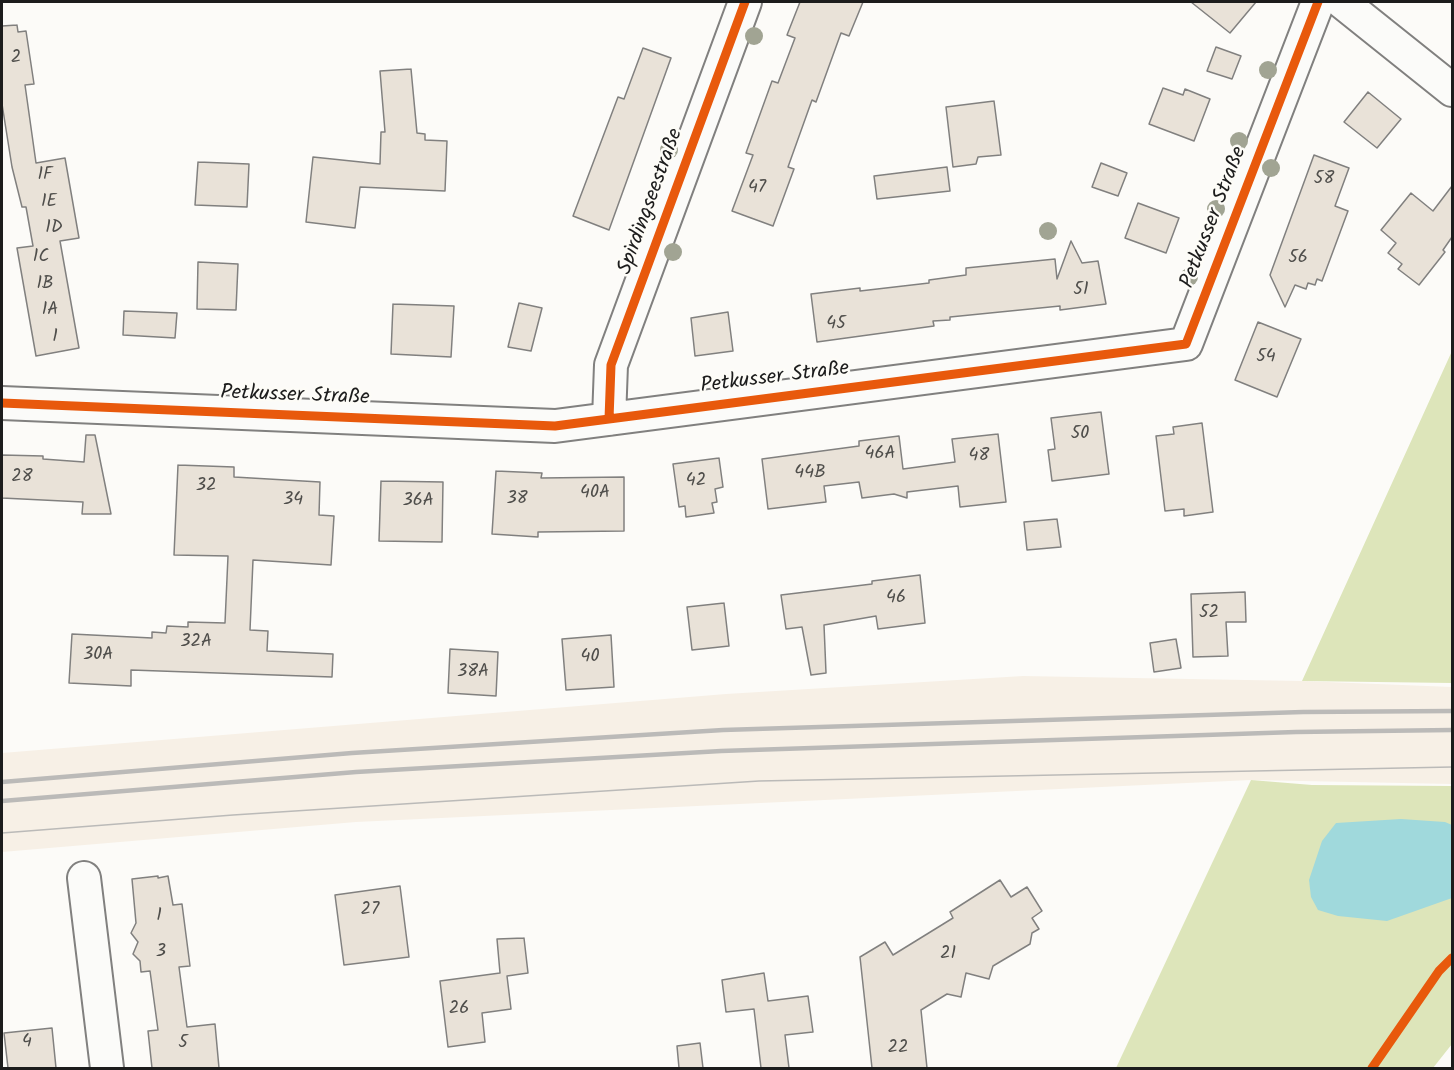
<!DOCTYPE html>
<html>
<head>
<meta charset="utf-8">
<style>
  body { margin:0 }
  #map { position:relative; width:1454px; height:1070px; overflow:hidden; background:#fcfbf8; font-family:Kalam,sans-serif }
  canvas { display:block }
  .frame { position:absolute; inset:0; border:3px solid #1c1c1c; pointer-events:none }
</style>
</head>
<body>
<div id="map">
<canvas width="1454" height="1070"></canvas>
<div class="frame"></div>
</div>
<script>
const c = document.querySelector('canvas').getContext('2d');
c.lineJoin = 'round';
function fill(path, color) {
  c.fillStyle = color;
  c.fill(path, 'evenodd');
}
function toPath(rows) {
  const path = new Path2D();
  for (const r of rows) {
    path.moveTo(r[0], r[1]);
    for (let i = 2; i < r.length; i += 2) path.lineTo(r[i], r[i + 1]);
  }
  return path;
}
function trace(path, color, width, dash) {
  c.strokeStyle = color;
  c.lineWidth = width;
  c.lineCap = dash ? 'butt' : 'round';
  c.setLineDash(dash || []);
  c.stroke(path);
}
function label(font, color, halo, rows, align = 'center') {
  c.font = font + ' Kalam,sans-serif';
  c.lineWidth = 5;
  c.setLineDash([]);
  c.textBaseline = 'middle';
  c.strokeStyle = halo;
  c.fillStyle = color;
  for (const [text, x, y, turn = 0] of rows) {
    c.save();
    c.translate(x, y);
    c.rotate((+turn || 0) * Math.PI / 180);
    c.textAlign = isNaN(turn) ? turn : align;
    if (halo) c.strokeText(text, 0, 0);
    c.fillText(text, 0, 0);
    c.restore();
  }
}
const built = toPath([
  [1023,676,1302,681,1452,687,1452,784,1251,780,356,822,2,852,2,753,726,694]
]);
const green = toPath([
  [1452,351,1452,683,1302,681],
  [1251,780,1312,785,1452,786,1452,1044,1433,1068,1116,1068]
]);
const water = toPath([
  [1401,819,1445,822,1452,825,1452,898,1387,921,1338,916,1318,910,1311,897,1309,880,1322,841,1336,823]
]);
const building = toPath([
  [800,2,863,2,849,36,841,33,816,102,812,100,788,167,794,169,773,226,732,211,753,155,746,153,772,81,778,83,795,38,787,35,800,2],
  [1191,2,1256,2,1230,33,1191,2],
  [17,25,18,32,26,31,34,84,25,85,36,163,65,158,79,238,60,241,79,348,36,356,17,248,33,246,26,207,22,207,12,167,2,104,2,26,17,25],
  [1216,47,1241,56,1232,79,1207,71,1216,47],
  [643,48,671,58,609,230,573,216,618,97,624,99,643,48],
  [411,69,417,133,425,134,425,140,447,141,445,191,360,187,355,228,306,222,313,157,380,164,381,132,385,132,380,71,411,69],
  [1163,88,1183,95,1185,89,1210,99,1194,141,1149,124,1163,88],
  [1368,92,1401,119,1377,148,1344,122,1368,92],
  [994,101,1001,155,978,157,976,164,953,167,946,107,994,101],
  [1314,155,1349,168,1335,206,1348,211,1322,281,1317,279,1315,285,1308,283,1306,289,1295,285,1285,307,1270,275,1314,155],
  [198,162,249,164,247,207,195,205,198,162],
  [1101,163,1127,173,1118,196,1092,187,1101,163],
  [947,167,950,191,877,199,874,176,947,167],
  [1452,186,1452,237,1443,250,1445,252,1419,285,1398,269,1402,264,1388,253,1396,243,1381,230,1411,193,1433,211,1452,186],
  [1138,203,1179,218,1166,253,1125,238,1138,203],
  [1071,241,1082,263,1098,261,1106,304,1060,310,1060,306,950,317,950,320,933,321,934,326,817,342,811,294,860,288,860,291,929,283,929,280,966,275,966,268,1055,259,1057,279,1071,241],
  [198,262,238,264,236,310,197,309,198,262],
  [519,303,542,308,531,351,508,347,519,303],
  [393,304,454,306,451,357,391,354,393,304],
  [124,311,177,313,175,338,123,335,124,311],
  [728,312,733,351,695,356,691,318,728,312],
  [1258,322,1301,339,1277,397,1235,380,1258,322],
  [1101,412,1109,474,1052,481,1048,450,1055,449,1051,418,1101,412],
  [1202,423,1213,512,1184,516,1184,509,1165,511,1156,436,1174,434,1173,427,1202,423],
  [998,434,1006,502,960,507,958,486,907,492,907,498,894,494,862,498,859,482,824,486,826,502,768,509,762,459,859,446,859,441,899,436,903,469,955,462,952,439,998,434],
  [86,435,95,435,111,514,82,514,83,502,2,498,2,455,43,456,43,459,84,462,86,435],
  [719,458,723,487,715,489,717,502,712,503,714,513,686,517,685,506,679,507,673,464,719,458],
  [178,465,234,467,234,477,320,482,319,515,334,516,331,565,253,560,250,630,268,631,267,651,333,654,332,677,131,670,131,686,69,683,72,634,152,638,152,632,166,633,167,626,188,627,188,622,225,623,228,556,174,555,178,465],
  [496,471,542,473,541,478,624,477,624,531,538,532,538,537,492,534,496,471],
  [381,481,443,482,442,542,379,541,381,481],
  [1057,519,1061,547,1027,550,1024,522,1057,519],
  [920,575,925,623,878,629,876,616,824,625,826,673,811,675,802,627,786,629,781,595,872,584,872,581,920,575],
  [1245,592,1246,622,1226,622,1228,656,1193,657,1191,594,1245,592],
  [724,603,729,646,692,650,687,607,724,603],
  [611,635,614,687,566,690,562,639,611,635],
  [1176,639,1181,668,1154,672,1150,643,1176,639],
  [450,649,498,652,496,696,448,693,450,649],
  [158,876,158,878,168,876,173,905,182,904,190,966,179,967,187,1027,215,1024,219,1068,152,1068,148,1031,158,1030,150,971,141,972,140,961,133,954,138,942,131,933,136,923,132,879,158,876],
  [1000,880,1011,897,1027,887,1042,911,1032,918,1039,929,1032,933,1030,944,993,966,989,979,966,973,961,997,947,994,921,1010,927,1068,872,1068,860,957,885,942,893,955,953,918,950,912,1000,880],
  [400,886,409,957,344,965,335,895,400,886],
  [524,938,528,973,507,976,511,1009,482,1013,485,1042,448,1047,440,981,500,973,497,939,524,938],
  [764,973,768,1001,808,996,813,1032,785,1035,789,1068,761,1068,754,1009,726,1012,722,980,764,973],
  [52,1028,56,1068,8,1068,4,1033,52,1028],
  [700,1043,703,1068,679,1068,677,1046,700,1043]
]);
const minor = toPath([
  [1342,2,1452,90],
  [2,403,555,426,1186,344,1318,2],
  [609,419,611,365,745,2],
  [84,878,107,1068]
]);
const tram = toPath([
  [2,833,233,815,759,781,1452,767]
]);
const rail = toPath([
  [2,782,352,753,723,730,1303,712,1452,711],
  [2,801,356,772,721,751,1296,732,1452,730]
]);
const cycleway = toPath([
  [2,403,555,426,1186,344,1318,2],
  [609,419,611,365,745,2],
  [1372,1068,1439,971,1452,958]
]);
const trees = [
  [754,36],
  [1268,70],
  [1239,141],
  [669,150],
  [1271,168],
  [1216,209],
  [1048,231],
  [673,252],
  [1189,277]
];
const numberNames = [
  ["2",16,59],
  ["1F",45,176],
  ["58",1324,180],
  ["47",757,189],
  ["1E",49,203],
  ["1D",54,229],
  ["1C",41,258],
  ["56",1298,259],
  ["1B",45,285],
  ["51",1081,291],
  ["1A",50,311],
  ["45",836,325],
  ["1",55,338],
  ["54",1266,358],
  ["50",1080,435],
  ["46A",880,455],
  ["48",979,457],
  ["44B",810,474],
  ["28",22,478],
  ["42",696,482],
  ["32",206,487],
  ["40A",595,494],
  ["38",517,500],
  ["34",293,501],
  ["36A",418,502],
  ["46",896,599],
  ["52",1209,614],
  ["32A",196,643],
  ["30A",98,656],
  ["40",590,658],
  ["38A",473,673],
  ["27",370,911],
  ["1",159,917],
  ["3",161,953],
  ["21",948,955],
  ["26",459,1010],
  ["4",27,1043],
  ["5",183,1044],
  ["22",898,1049]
];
const streetNames = [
  ["Spirdingseestraße",652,202,-70],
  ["Petkusser Straße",1215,218,-69],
  ["Petkusser Straße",775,379,-7],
  ["Petkusser Straße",295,397,2]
];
fill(built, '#f7f0e6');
fill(green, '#dde5ba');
fill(water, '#a0d9dc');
fill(building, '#e9e2d8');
trace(building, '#81807f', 1.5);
trace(minor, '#81807f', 36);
trace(minor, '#fbfbf9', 32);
trace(tram, '#bbbab8', 1.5);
trace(rail, '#bbbab8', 4.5);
trace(cycleway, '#e8590c', 9);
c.fillStyle = '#a1a493';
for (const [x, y] of trees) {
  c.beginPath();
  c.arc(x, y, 9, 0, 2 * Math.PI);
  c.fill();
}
label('18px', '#4f4e4b', null, numberNames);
label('21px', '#1c1c1c', '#fdfcf7', streetNames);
</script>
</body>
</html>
